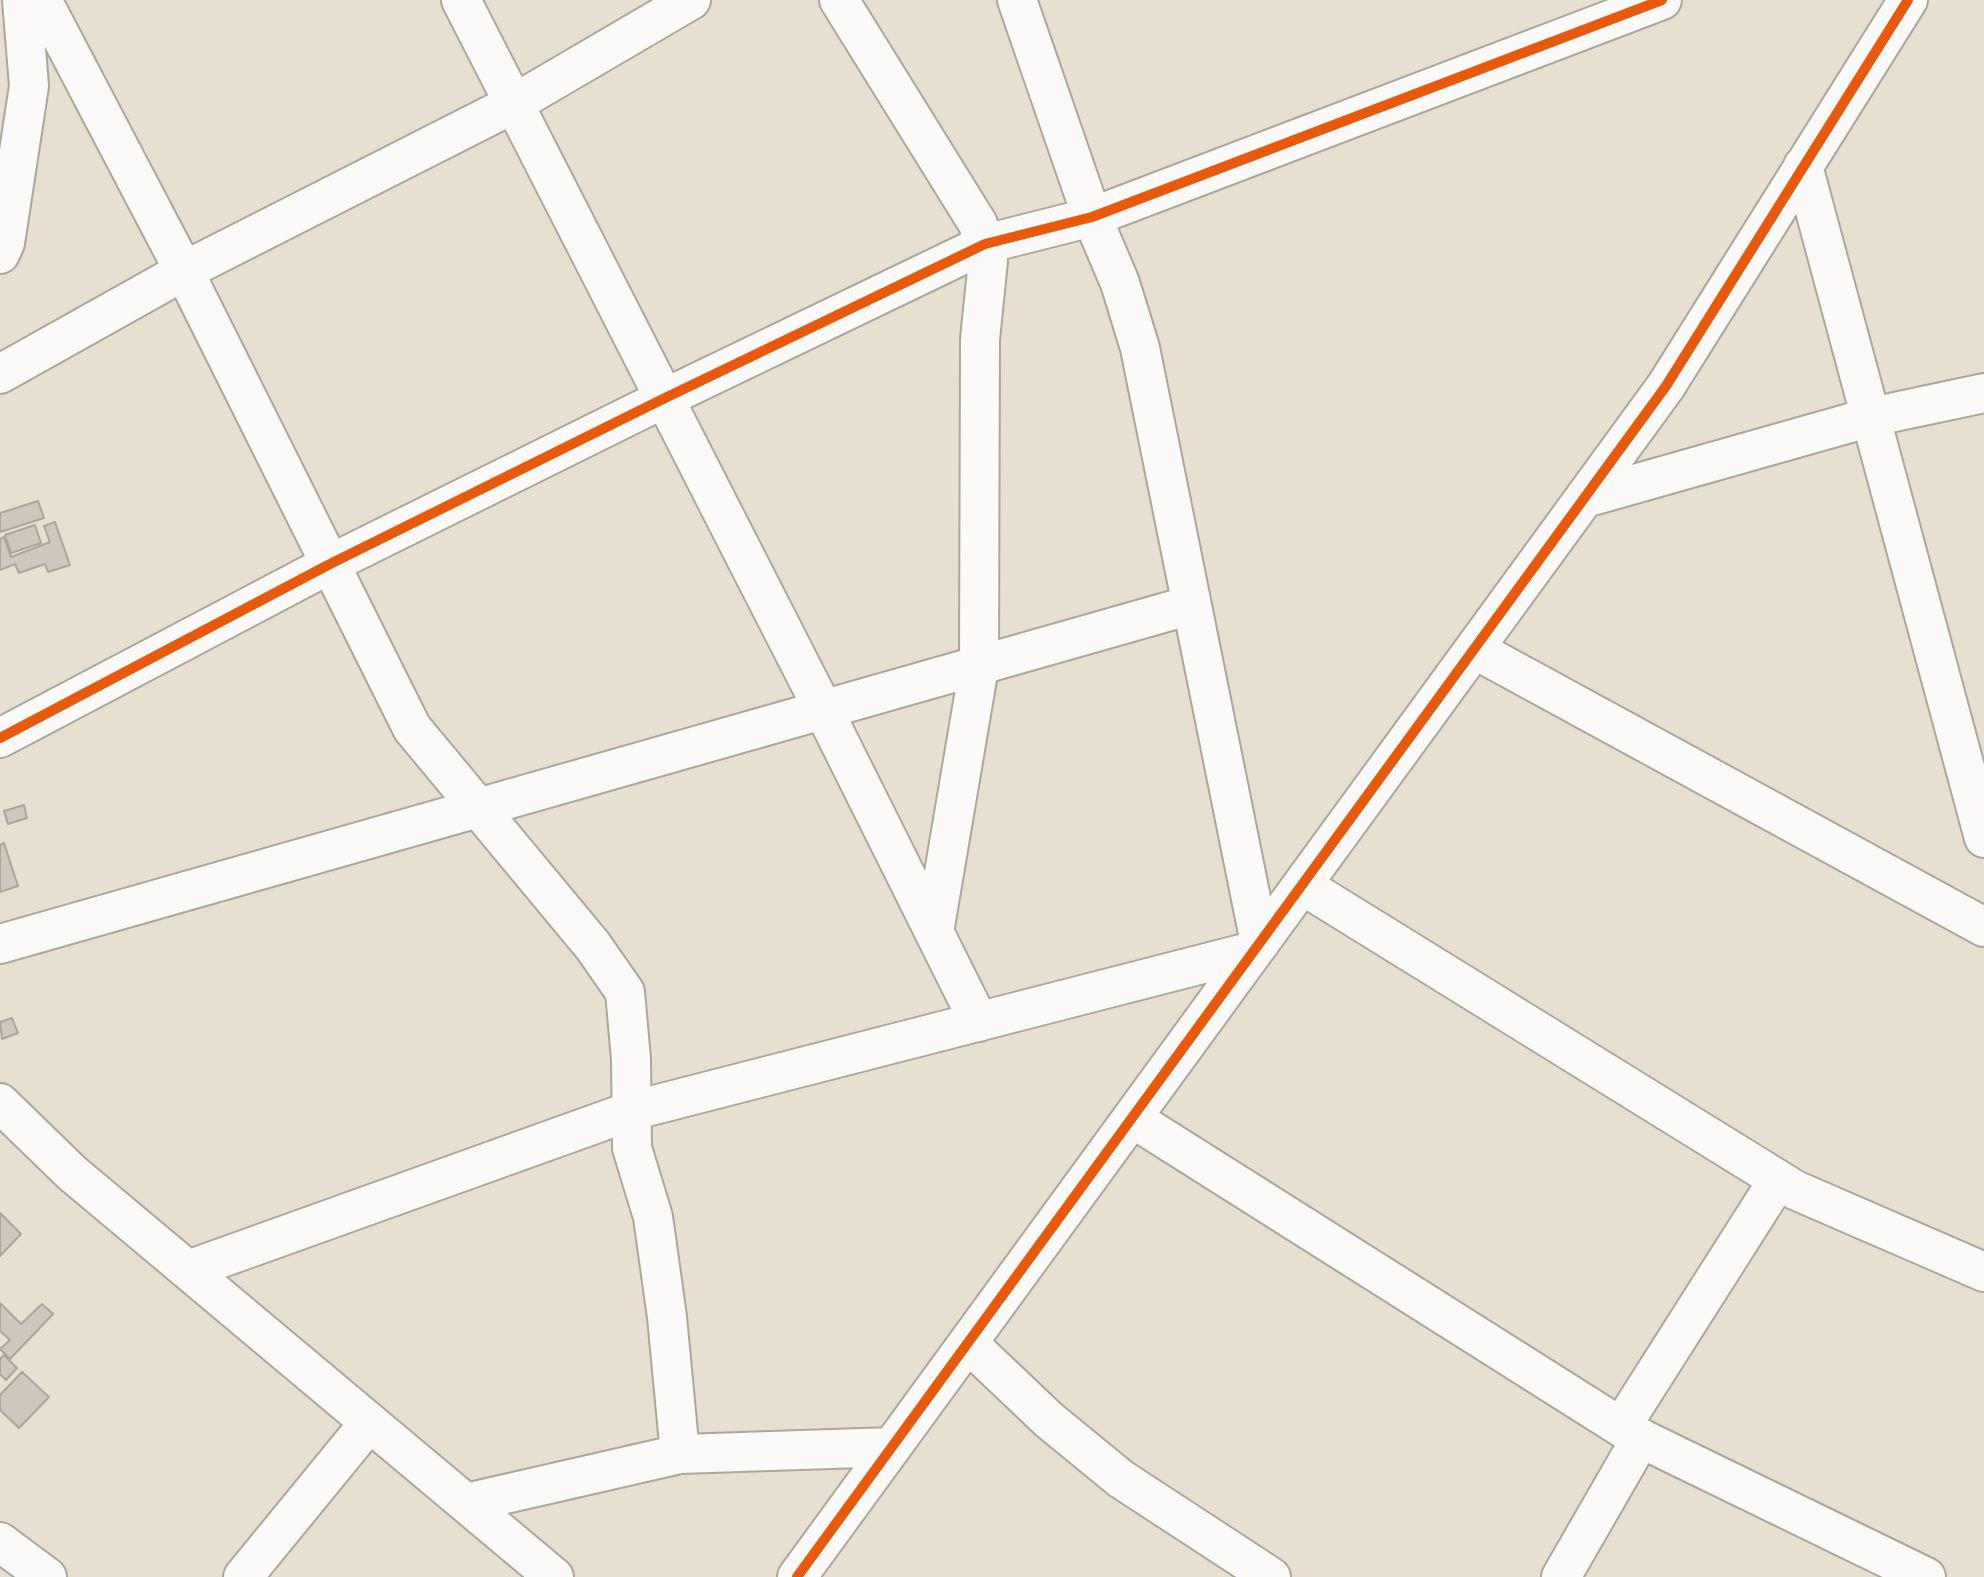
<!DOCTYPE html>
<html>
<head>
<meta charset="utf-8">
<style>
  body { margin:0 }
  canvas { display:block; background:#e7e0d1 }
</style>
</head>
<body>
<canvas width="1984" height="1577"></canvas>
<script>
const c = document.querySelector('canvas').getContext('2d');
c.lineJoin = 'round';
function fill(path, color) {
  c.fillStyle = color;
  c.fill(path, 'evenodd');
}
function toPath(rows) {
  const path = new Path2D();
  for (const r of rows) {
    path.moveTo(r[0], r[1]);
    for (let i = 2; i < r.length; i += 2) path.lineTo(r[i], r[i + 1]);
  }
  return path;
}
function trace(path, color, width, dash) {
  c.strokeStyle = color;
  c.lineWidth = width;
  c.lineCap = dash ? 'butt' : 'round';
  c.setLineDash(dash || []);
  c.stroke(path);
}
const building = toPath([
  [38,501,44,518,0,532,0,513,38,501],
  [55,522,70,565,48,572,45,564,19,573,15,564,0,570,0,539,4,537,11,557,50,542,44,526,55,522],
  [35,525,41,543,11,553,5,535,35,525],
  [24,805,27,818,8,824,4,811,24,805],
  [4,843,18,886,0,892,0,845,4,843],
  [12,1018,18,1033,2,1039,0,1022,12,1018],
  [0,1213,21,1234,0,1256,0,1213],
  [0,1303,21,1324,42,1304,53,1314,10,1359,0,1349,10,1340,0,1331,0,1303],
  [4,1355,17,1368,6,1380,0,1374,0,1359,4,1355],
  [22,1372,49,1397,19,1428,0,1410,0,1395,22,1372]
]);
const street = toPath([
  [42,0,184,271,412,728,593,946,625,992,631,1059,632,1148,653,1217,667,1317,680,1454],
  [461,0,824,711,979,1022],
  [839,0,978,224,988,261,980,339,979,667,934,932],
  [1017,0,1092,217,1120,283,1140,348,1260,943],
  [1803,166,1984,838],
  [0,254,5,243,29,86,22,0],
  [0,374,184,271,515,103,691,0],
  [1585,498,1871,417,1984,393],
  [1474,649,1984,927],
  [0,738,330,564,663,399,985,244,1092,217,1662,0],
  [1302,885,1795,1190,1984,1272],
  [0,944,1191,605],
  [0,1103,72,1173,554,1577],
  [1132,1118,1632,1434,1926,1577],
  [188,1270,631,1111,1253,951],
  [968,1343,1049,1420,1121,1479,1271,1577],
  [1621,1427,1778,1180],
  [466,1503,680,1454,892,1447],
  [0,1542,47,1577],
  [243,1577,369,1423],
  [797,1577,1666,386,1908,0],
  [1561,1577,1641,1438]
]);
const cycleway = toPath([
  [0,738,330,564,663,399,985,244,1092,217,1662,0],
  [797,1577,1666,386,1908,0]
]);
fill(building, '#cfc7bc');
trace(building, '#ada59b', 2);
trace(street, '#aca69b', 42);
trace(street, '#fbfaf8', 38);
trace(cycleway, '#e8590c', 10);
</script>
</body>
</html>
